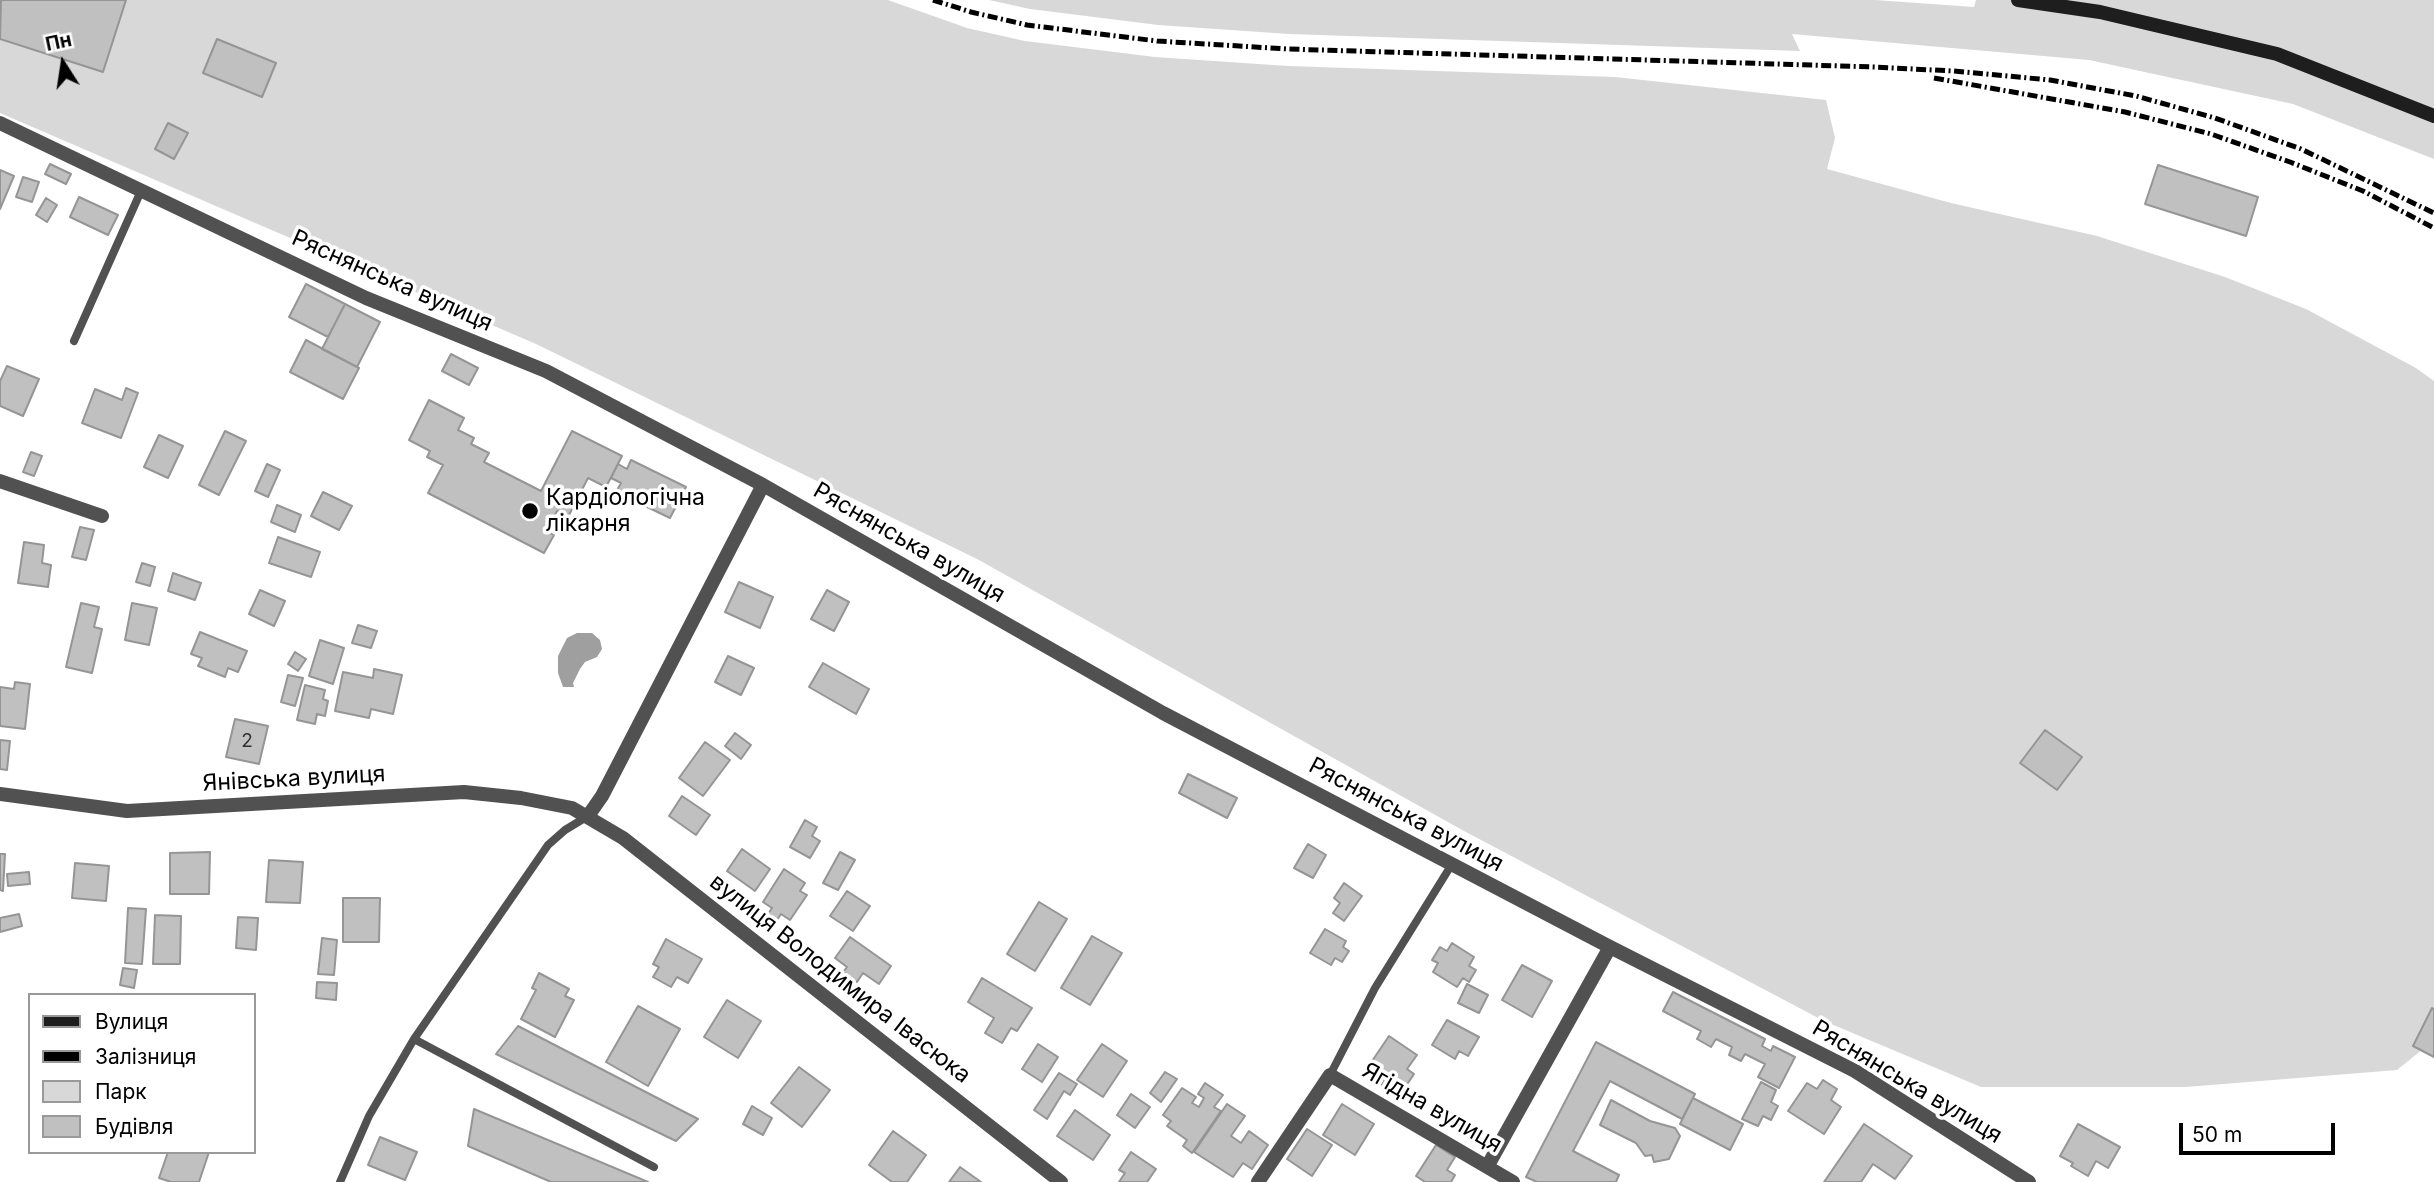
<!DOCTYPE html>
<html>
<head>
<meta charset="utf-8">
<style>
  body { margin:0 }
  #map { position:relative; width:2434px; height:1182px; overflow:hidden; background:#fff; font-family:Inter,sans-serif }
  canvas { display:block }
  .legend { position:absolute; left:28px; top:993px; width:228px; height:161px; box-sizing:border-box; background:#fff; border:2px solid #999; margin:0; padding:9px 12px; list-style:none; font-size:21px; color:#000 }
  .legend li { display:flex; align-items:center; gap:14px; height:35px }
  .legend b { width:35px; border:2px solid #999 }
  .north { position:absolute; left:28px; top:28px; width:70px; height:70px; -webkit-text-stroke:5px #fff; paint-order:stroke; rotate:348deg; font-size:19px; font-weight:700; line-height:28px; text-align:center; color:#000 }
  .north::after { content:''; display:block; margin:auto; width:24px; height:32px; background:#000; clip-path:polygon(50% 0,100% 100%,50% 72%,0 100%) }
  .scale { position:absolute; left:2179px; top:1123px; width:156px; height:32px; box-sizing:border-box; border:4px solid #000; border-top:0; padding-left:9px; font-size:21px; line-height:24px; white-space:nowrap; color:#000; -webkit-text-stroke:5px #fff; paint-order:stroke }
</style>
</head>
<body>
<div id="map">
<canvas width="2434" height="1182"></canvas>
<ul class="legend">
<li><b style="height:9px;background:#1e1e1e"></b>Вулиця</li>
<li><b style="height:9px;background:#000"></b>Залізниця</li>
<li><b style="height:19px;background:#d8d8d8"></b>Парк</li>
<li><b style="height:19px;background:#c0c0c0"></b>Будівля</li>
</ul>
<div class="north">Пн</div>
<div class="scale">50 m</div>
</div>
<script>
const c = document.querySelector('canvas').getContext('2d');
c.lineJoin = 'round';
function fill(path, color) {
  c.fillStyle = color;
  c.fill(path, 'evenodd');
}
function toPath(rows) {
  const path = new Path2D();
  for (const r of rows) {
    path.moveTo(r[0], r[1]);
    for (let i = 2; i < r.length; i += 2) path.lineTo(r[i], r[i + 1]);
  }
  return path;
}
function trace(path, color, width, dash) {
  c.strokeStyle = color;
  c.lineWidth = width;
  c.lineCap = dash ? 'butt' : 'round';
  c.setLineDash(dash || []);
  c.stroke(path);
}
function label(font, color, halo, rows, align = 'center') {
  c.font = font + ' Inter,sans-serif';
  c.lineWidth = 7;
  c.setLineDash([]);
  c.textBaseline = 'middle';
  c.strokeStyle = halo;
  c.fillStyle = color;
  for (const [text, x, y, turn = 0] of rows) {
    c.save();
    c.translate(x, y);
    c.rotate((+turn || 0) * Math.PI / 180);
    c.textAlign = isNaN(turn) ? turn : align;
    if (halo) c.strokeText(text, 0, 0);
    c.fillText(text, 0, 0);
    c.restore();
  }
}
const green = toPath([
  [0,0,888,0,967,28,1025,41,1155,57,1288,66,1615,77,1826,100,1835,138,1827,169,1951,203,2097,236,2225,277,2306,309,2416,368,2434,381,2434,1040,2397,1070,2186,1087,1981,1087,1824,1021,1464,831,977,559,536,344,0,113],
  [989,0,1875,0,1974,7,1976,0,2434,0,2434,159,2293,104,2089,60,1792,34,1800,51,1289,34,1158,25,1030,9]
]);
const water = toPath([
  [577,633,592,633,600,640,602,649,597,657,585,662,580,669,573,683,574,687,563,687,558,673,558,656,567,638]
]);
const building = toPath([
  [1,0,126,0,103,72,0,39,1,0],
  [217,39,276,63,262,97,203,73,217,39],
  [168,123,188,133,174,159,155,149,168,123],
  [50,164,71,174,66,184,45,174,50,164],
  [2158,165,2258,197,2246,236,2145,204,2158,165],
  [0,170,14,176,0,209,0,170],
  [23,177,39,182,32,202,16,197,23,177],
  [79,197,118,215,108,235,70,217,79,197],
  [46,198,57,205,47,222,36,215,46,198],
  [306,284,345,304,328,337,289,317,306,284],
  [345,304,380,322,357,367,322,349,345,304],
  [306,340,359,368,343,399,290,372,306,340],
  [451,354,478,368,469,385,442,371,451,354],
  [7,366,39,379,23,416,0,406,0,381,7,366],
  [126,388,138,393,121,438,82,423,95,389,122,400,126,388],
  [429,400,464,418,458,430,474,438,471,444,489,453,484,462,541,491,572,431,622,456,606,487,588,478,568,517,557,511,546,531,554,535,544,553,428,493,443,465,427,457,430,451,409,440,429,400],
  [225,431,246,441,219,495,199,485,225,431],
  [159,435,183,446,168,478,144,467,159,435],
  [31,452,42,456,34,476,23,472,31,452],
  [631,460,686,487,670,518,616,492,621,483,611,478,618,464,627,469,631,460],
  [267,464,280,470,268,497,255,491,267,464],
  [323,492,352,506,339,530,311,516,323,492],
  [277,505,301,515,295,532,271,522,277,505],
  [80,527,94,530,86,560,72,557,80,527],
  [278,537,320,552,311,577,269,563,278,537],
  [24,542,44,545,42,563,51,565,48,587,18,583,24,542],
  [142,563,155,567,150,586,136,582,142,563],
  [173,573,201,583,195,600,168,591,173,573],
  [739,582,773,597,760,628,725,612,739,582],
  [260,590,285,601,274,626,249,614,260,590],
  [827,590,849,602,834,631,811,619,827,590],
  [81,603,99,607,94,627,102,629,92,673,66,667,81,603],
  [132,603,157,608,149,645,125,640,132,603],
  [358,625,377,631,371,648,352,643,358,625],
  [200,632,247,651,238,672,228,668,225,677,198,666,202,658,191,654,200,632],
  [320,640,344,648,333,684,309,676,320,640],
  [295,652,306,659,298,671,288,664,295,652],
  [728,656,754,668,741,695,715,682,728,656],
  [823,663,869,689,856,714,809,687,823,663],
  [374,669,402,675,393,714,371,709,369,718,335,711,343,672,373,678,374,669],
  [288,675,303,678,295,706,281,702,288,675],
  [15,682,30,684,25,729,0,726,0,687,14,689,15,682],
  [305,685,325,690,323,699,328,701,325,716,317,714,315,724,297,720,305,685],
  [235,719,268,726,259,764,226,757,235,719],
  [2045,730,2082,757,2057,790,2020,763,2045,730],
  [735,733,751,745,741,759,725,746,735,733],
  [0,740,10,741,7,770,0,769,0,740],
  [705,742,730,760,703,796,679,778,705,742],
  [1188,774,1237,798,1227,818,1179,793,1188,774],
  [682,796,710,815,696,835,669,816,682,796],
  [805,820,817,827,812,836,820,841,810,858,790,847,805,820],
  [1308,844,1326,855,1313,878,1294,868,1308,844],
  [742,849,770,869,755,891,727,871,742,849],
  [210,852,209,894,170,894,170,853,210,852],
  [840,852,855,860,838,890,823,883,840,852],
  [0,854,5,854,3,891,0,890,0,854],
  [269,860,303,862,300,903,266,902,269,860],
  [75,863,109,866,106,901,72,898,75,863],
  [784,869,805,883,800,891,807,895,790,920,781,914,777,920,768,914,772,908,763,902,784,869],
  [29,872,30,884,8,886,7,874,29,872],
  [1344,883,1362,896,1344,921,1333,913,1340,903,1334,898,1344,883],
  [847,891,870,906,853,931,830,916,847,891],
  [343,898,380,898,379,942,343,942,343,898],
  [1039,902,1067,919,1035,971,1007,954,1039,902],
  [128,908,146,909,142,964,125,963,128,908],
  [19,914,22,926,0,932,0,918,19,914],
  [155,915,181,916,180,964,153,964,155,915],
  [238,917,258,918,256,950,236,948,238,917],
  [1325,929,1346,941,1343,947,1349,951,1342,962,1335,958,1331,965,1310,953,1325,929],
  [1092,936,1122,953,1090,1005,1061,988,1092,936],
  [850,937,891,966,879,984,863,973,857,982,843,972,847,967,835,958,850,937],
  [322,938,337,940,334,975,318,974,322,938],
  [666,939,702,959,688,983,677,977,671,987,653,977,659,967,653,964,666,939],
  [1452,943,1474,957,1469,966,1476,970,1469,982,1463,978,1457,987,1433,972,1438,963,1432,960,1440,947,1447,951,1452,943],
  [1522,965,1552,981,1532,1017,1502,1000,1522,965],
  [123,968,137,970,134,988,120,985,123,968],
  [539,973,569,989,565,996,574,1000,555,1037,521,1019,536,990,532,988,539,973],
  [982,978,1032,1008,1017,1031,1011,1028,1002,1043,985,1033,994,1018,968,1002,982,978],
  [317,982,337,983,336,1000,316,998,317,982],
  [1467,984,1488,995,1479,1013,1458,1003,1467,984],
  [1673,992,1765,1039,1762,1046,1771,1051,1773,1046,1795,1057,1779,1088,1758,1077,1765,1064,1745,1054,1741,1061,1729,1055,1732,1047,1716,1039,1711,1047,1697,1039,1701,1031,1663,1011,1673,992],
  [727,1000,761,1021,738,1058,704,1037,727,1000],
  [638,1006,680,1029,648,1086,606,1062,638,1006],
  [2432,1008,2434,1010,2434,1057,2413,1046,2432,1008],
  [1447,1020,1479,1037,1468,1056,1459,1051,1455,1059,1432,1045,1447,1020],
  [518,1026,698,1119,676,1141,496,1054,518,1026],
  [1389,1036,1417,1055,1407,1069,1414,1074,1406,1086,1400,1082,1393,1092,1381,1084,1385,1078,1368,1067,1389,1036],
  [1596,1042,1695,1094,1682,1119,1610,1081,1573,1151,1619,1175,1616,1182,1537,1182,1526,1177,1596,1042],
  [1038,1044,1058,1057,1042,1082,1022,1069,1038,1044],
  [1102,1044,1127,1061,1103,1097,1077,1080,1102,1044],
  [799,1067,830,1090,802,1127,771,1103,799,1067],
  [1165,1072,1177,1079,1161,1102,1150,1093,1165,1072],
  [1059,1073,1077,1084,1070,1095,1064,1091,1047,1119,1034,1110,1059,1073],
  [1823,1080,1837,1089,1831,1100,1841,1107,1824,1134,1788,1111,1807,1083,1817,1089,1823,1080],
  [1761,1082,1776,1090,1771,1102,1778,1106,1771,1120,1763,1116,1758,1126,1742,1119,1761,1082],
  [1205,1083,1223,1095,1214,1107,1221,1111,1192,1153,1183,1146,1187,1140,1167,1126,1171,1121,1163,1115,1182,1088,1196,1097,1192,1103,1199,1107,1204,1098,1198,1094,1205,1083],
  [1131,1094,1150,1107,1135,1128,1117,1115,1131,1094],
  [1693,1098,1743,1124,1730,1150,1680,1124,1693,1098],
  [1611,1100,1650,1121,1675,1128,1680,1136,1669,1159,1654,1162,1652,1155,1645,1156,1636,1143,1600,1125,1611,1100],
  [1227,1104,1245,1116,1231,1136,1241,1143,1249,1131,1268,1145,1252,1169,1243,1163,1233,1177,1194,1152,1227,1104],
  [1342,1104,1374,1124,1355,1155,1323,1135,1342,1104],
  [752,1106,772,1118,763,1135,743,1124,752,1106],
  [474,1109,648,1182,551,1182,468,1146,474,1109],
  [1075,1110,1110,1135,1093,1160,1057,1136,1075,1110],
  [1864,1124,1912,1156,1895,1179,1873,1164,1861,1182,1824,1182,1864,1124],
  [2078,1124,2120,1147,2108,1168,2096,1161,2088,1176,2071,1166,2073,1163,2060,1156,2078,1124],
  [1307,1129,1332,1145,1312,1176,1287,1159,1307,1129],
  [893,1131,926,1155,907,1182,892,1182,869,1165,893,1131],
  [380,1137,417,1152,405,1180,368,1165,380,1137],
  [1436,1145,1455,1157,1447,1170,1455,1175,1451,1182,1425,1182,1416,1176,1436,1145],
  [168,1152,209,1152,199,1182,171,1182,159,1178,168,1152],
  [1131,1152,1156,1169,1147,1182,1119,1182,1125,1173,1119,1170,1131,1152],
  [960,1167,981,1182,949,1182,960,1167]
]);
const service = toPath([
  [74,341,141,191],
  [414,1039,654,1167],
  [1330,1075,1375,988,1452,864],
  [340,1182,369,1116,414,1039,548,845,565,830,588,816]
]);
const minor = toPath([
  [0,123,366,298,546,371,763,485,1163,713,1610,947,1855,1071,2029,1182],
  [0,481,102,516],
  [0,794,127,811,464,792,521,798,572,808,623,838,1061,1182],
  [588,816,602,796,763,485],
  [1487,1167,1610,947],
  [1258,1182,1330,1075,1513,1182]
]);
const secondary = toPath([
  [2018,0,2100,12,2277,54,2434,116]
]);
const rail = toPath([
  [933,0,971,12,1027,25,1157,41,1288,49,1874,67,1953,71,2050,80,2136,96,2215,118,2301,149,2434,213],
  [1934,78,2125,112,2211,134,2290,162,2363,191,2434,228]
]);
const markers = [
  [530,511,9,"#000"]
];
const numberNames = [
  ["2",247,741]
];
const streetNames = [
  ["Ряснянська вулиця",392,281,24],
  ["Ряснянська вулиця",909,543,30],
  ["Янівська вулиця",294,779,-3],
  ["Ряснянська вулиця",1406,815,28],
  ["вулиця Володимира Івасюка",840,979,38],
  ["Ряснянська вулиця",1907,1082,31],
  ["Ягідна вулиця",1432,1108,30]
];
const poiNames = [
  ["Кардіологічна",546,498],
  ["лікарня",546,524]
];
fill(green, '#d8d8d8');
fill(water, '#9f9f9f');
fill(building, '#c0c0c0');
trace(building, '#959595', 2);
trace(service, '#515151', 8);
trace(minor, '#515151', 14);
trace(secondary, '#1e1e1e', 14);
trace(rail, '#000', 5, [10, 3.5, 2, 3.5]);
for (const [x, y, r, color] of markers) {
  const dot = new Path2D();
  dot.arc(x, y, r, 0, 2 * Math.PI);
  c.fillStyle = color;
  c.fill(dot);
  trace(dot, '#fff', 2.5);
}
label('19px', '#303030', null, numberNames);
label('23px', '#000', '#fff', streetNames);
label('23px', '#000', '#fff', poiNames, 'left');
</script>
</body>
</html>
